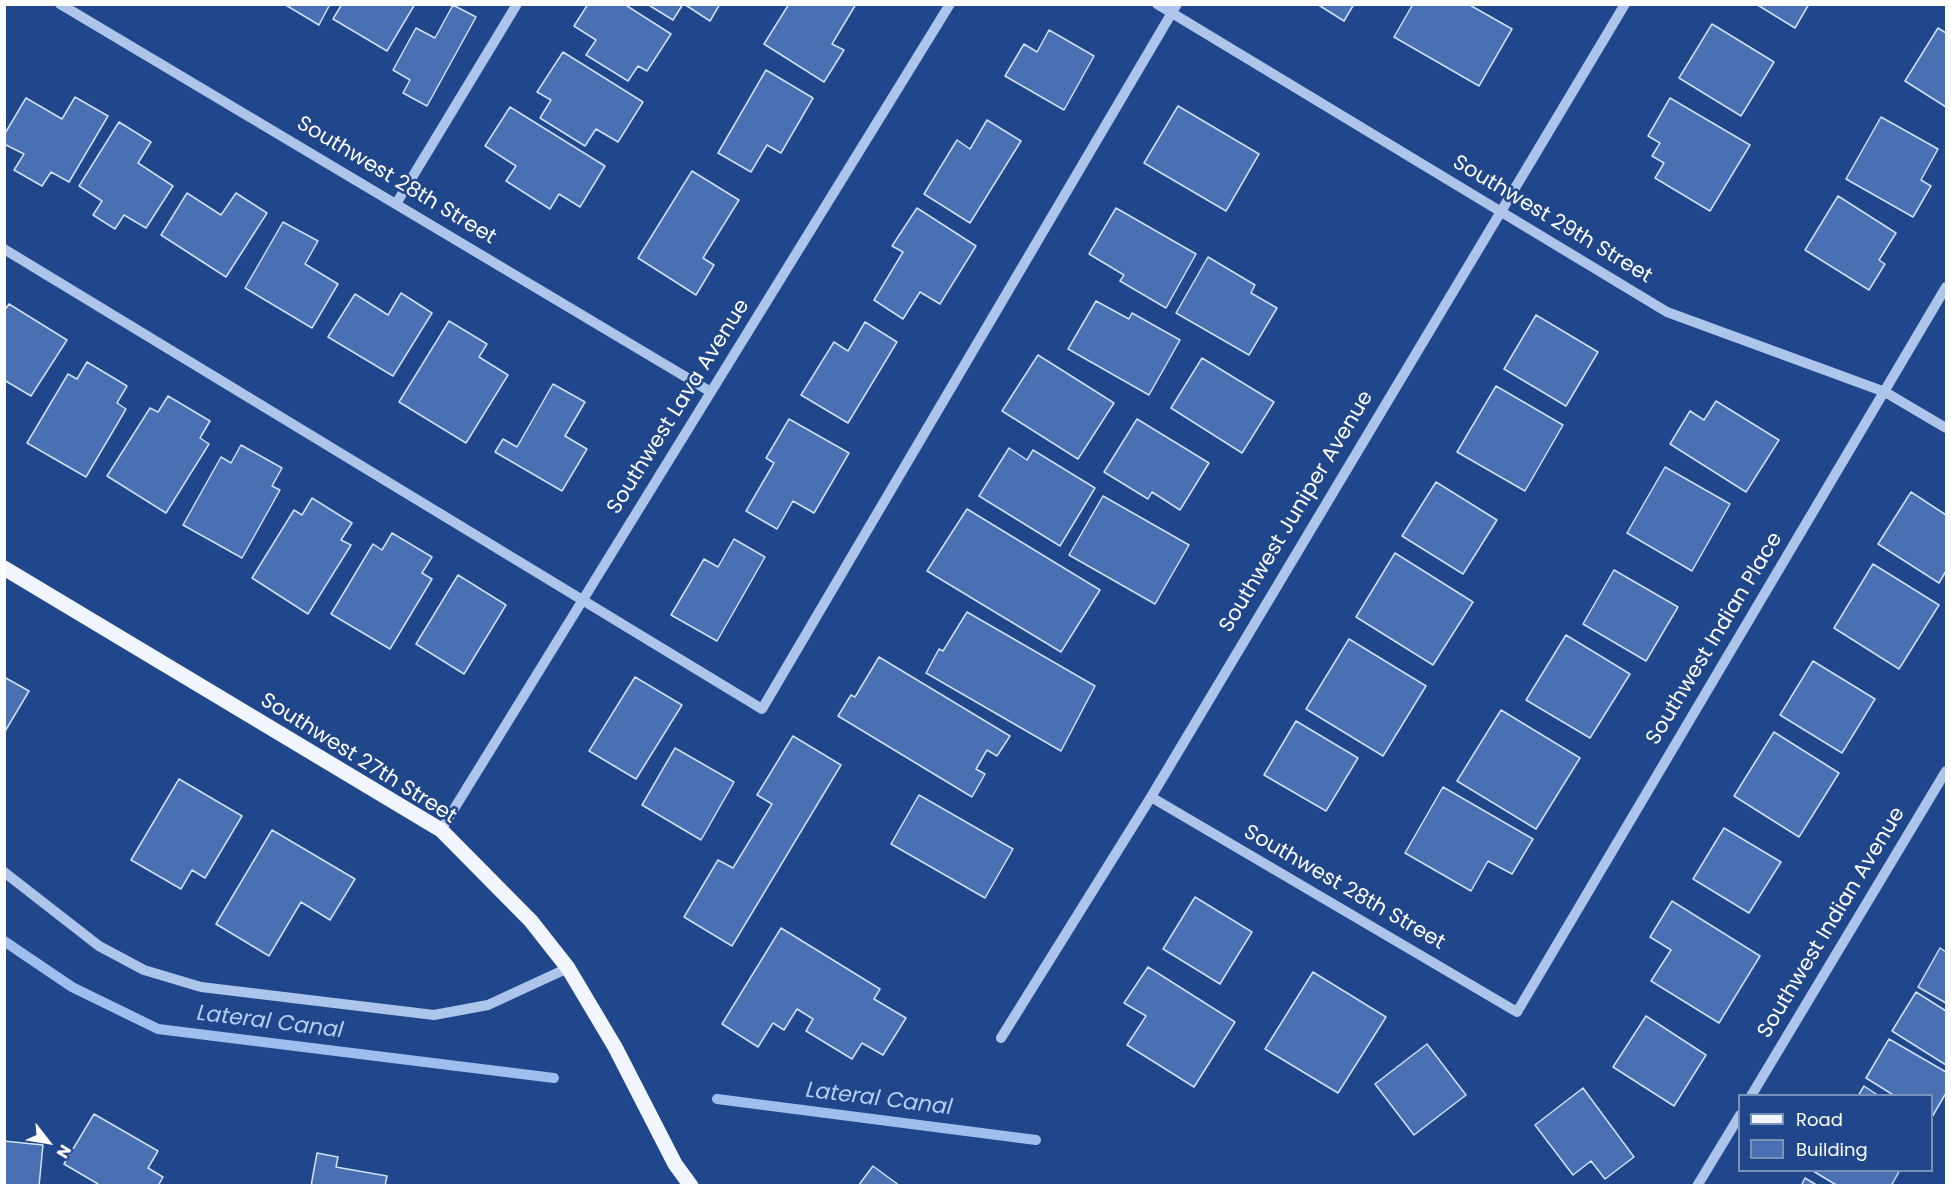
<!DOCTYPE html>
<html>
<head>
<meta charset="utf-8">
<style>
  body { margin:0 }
  #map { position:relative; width:1951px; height:1190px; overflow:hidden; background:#20468b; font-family:Poppins,sans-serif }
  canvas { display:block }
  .frame { position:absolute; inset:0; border:6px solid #fff; pointer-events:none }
  .legend { position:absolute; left:1738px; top:1094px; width:195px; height:78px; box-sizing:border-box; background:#20468b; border:2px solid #7990b9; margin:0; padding:8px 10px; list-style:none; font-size:18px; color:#fff }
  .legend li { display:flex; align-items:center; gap:12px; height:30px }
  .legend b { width:30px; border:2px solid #7990b9 }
  .north { position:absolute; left:18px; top:1112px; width:60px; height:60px; -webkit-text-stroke:4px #20468b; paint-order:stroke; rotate:121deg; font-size:16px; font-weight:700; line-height:24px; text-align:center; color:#fff }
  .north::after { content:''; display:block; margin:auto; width:21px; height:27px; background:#fff; clip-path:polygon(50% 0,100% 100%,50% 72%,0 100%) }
</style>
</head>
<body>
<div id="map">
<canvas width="1951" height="1190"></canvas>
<div class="frame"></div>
<ul class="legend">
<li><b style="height:8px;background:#f1f6fe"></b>Road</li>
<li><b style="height:16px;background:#4970b2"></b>Building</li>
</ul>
<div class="north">N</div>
</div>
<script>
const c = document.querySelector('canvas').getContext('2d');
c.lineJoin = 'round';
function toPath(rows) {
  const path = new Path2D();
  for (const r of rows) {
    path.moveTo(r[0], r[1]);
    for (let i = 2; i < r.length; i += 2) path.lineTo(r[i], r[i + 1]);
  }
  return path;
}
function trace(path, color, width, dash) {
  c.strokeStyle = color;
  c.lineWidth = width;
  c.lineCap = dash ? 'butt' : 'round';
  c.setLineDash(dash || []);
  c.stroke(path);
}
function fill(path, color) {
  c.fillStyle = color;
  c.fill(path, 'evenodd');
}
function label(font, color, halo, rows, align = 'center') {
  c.font = font + ' Poppins,sans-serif';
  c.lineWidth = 5;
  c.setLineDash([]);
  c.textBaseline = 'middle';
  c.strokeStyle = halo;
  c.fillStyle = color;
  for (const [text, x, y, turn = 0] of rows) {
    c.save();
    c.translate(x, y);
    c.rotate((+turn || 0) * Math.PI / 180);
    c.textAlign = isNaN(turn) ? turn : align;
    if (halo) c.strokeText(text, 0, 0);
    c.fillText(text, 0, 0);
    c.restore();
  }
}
const stream = toPath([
  [4,941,72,987,158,1029,554,1078],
  [717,1099,1036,1140]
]);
const building = toPath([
  [284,4,330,4,319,25,284,4],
  [342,4,415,4,387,51,333,19,342,4],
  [588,4,624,4,671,34,647,71,638,66,628,81,586,55,596,40,574,26,588,4],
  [647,4,683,4,673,20,647,4],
  [684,4,720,4,710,21,684,4],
  [789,4,856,4,832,44,844,50,824,82,764,44,789,4],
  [1317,4,1354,4,1344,21,1317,4],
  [1413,4,1468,4,1512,29,1479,86,1394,37,1413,4],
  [1756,4,1809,4,1795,28,1756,4],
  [453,5,476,17,427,106,403,93,410,80,393,70,416,28,435,38,453,5],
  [1712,24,1774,62,1741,116,1679,78,1712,24],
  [1938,28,1946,33,1946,107,1905,81,1938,28],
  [1049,30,1094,56,1064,110,1005,76,1024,44,1037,52,1049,30],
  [563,52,643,102,618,142,596,129,585,146,540,118,551,100,537,92,563,52],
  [766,70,813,98,781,153,767,145,751,172,718,153,766,70],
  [75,97,108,116,69,182,51,172,42,186,14,170,24,154,4,144,4,135,26,98,62,119,75,97],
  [1670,98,1750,145,1710,211,1655,178,1664,163,1652,156,1660,143,1648,136,1670,98],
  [1178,106,1259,154,1226,211,1144,163,1178,106],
  [510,107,605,166,580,207,559,194,550,209,506,181,516,166,485,146,510,107],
  [1881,117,1938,149,1921,180,1931,186,1913,217,1846,179,1881,117],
  [987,120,1021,141,970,223,924,194,957,140,970,149,987,120],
  [119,122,151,142,138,163,173,186,146,228,124,215,115,229,93,215,102,201,79,186,119,122],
  [692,171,739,200,703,258,714,265,696,295,638,258,692,171],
  [187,193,221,215,236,193,267,213,226,277,161,235,187,193],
  [1838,196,1896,233,1879,260,1885,264,1869,290,1805,250,1838,196],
  [917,208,976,246,940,304,920,292,903,319,874,300,903,252,892,246,917,208],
  [1116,208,1196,254,1166,308,1120,281,1124,275,1089,254,1116,208],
  [283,222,318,241,305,264,338,284,312,328,245,288,283,222],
  [1208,257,1255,285,1251,293,1277,308,1249,355,1176,313,1208,257],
  [401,293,432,313,393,376,328,337,355,294,388,315,401,293],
  [1096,301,1129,319,1132,313,1180,340,1149,395,1068,349,1096,301],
  [9,304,67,340,31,396,4,380,4,311,9,304],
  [1536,315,1598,352,1566,406,1504,369,1536,315],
  [449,321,487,344,479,357,508,375,466,443,399,402,449,321],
  [865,322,897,342,848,423,801,395,834,342,848,351,865,322],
  [1038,355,1114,403,1078,459,1002,411,1038,355],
  [1202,358,1274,402,1242,453,1171,408,1202,358],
  [87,362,127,386,117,403,126,409,86,477,27,443,68,374,77,379,87,362],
  [553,384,585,402,565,436,587,449,562,491,495,452,503,439,517,447,553,384],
  [1496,386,1563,425,1525,491,1457,452,1496,386],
  [168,396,210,421,200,438,209,444,166,513,107,476,150,408,158,412,168,396],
  [1716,401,1779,440,1746,492,1670,444,1690,411,1704,420,1716,401],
  [789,419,849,453,814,513,793,501,777,529,746,511,774,463,766,458,789,419],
  [1137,419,1209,463,1180,510,1152,492,1148,499,1104,472,1137,419],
  [241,445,282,468,272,486,280,490,242,558,183,525,221,457,231,463,241,445],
  [1009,448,1027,460,1033,450,1095,488,1060,546,979,496,1009,448],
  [1665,467,1730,504,1692,571,1627,533,1665,467],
  [1436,482,1497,520,1463,574,1402,536,1436,482],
  [1911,492,1946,515,1946,571,1939,583,1878,544,1911,492],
  [1103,496,1189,545,1155,604,1069,555,1103,496],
  [312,498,352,523,341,540,351,545,308,614,252,578,294,510,302,515,312,498],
  [967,509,1100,590,1061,652,927,571,967,509],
  [392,533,432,557,422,573,432,579,390,649,331,614,373,544,382,550,392,533],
  [734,539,765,557,717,641,671,615,704,559,718,567,734,539],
  [1395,553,1473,602,1433,665,1356,617,1395,553],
  [1873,564,1939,605,1899,669,1834,628,1873,564],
  [1614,570,1678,607,1646,661,1583,624,1614,570],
  [458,575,506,605,464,674,416,644,458,575],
  [967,612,1095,686,1061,751,926,673,939,649,943,651,967,612],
  [1566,635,1630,674,1590,738,1526,700,1566,635],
  [1349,639,1426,686,1383,756,1306,709,1349,639],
  [879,657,1010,736,997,756,987,750,976,769,985,774,972,797,838,716,851,695,855,697,879,657],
  [1813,661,1875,699,1842,753,1780,715,1813,661],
  [4,677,29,691,4,733,4,677],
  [635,677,682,705,636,779,589,751,635,677],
  [1501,710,1580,758,1536,829,1457,781,1501,710],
  [1296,721,1358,758,1326,811,1264,775,1296,721],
  [1774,732,1839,773,1799,837,1734,796,1774,732],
  [793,736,841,765,732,946,684,917,718,860,733,868,772,804,757,795,793,736],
  [675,748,734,782,701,840,642,805,675,748],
  [179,779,242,816,205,878,192,870,181,889,131,860,179,779],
  [1443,787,1533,839,1512,874,1488,861,1471,891,1405,853,1443,787],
  [919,795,1013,849,985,898,891,844,919,795],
  [1724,828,1781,862,1749,913,1693,879,1724,828],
  [272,830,355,879,330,920,301,902,269,956,216,924,272,830],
  [1195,897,1252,932,1220,984,1163,949,1195,897],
  [1672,901,1760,956,1719,1023,1651,981,1671,950,1650,937,1672,901],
  [781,928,880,989,874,999,906,1018,883,1055,862,1043,852,1059,806,1031,813,1019,797,1009,784,1030,773,1023,758,1047,722,1024,781,928],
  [1940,948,1946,952,1946,1003,1918,987,1940,948],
  [1148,967,1235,1022,1194,1087,1127,1045,1146,1016,1124,1003,1148,967],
  [1313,972,1386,1017,1338,1093,1265,1049,1313,972],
  [1916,992,1946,1011,1946,1065,1892,1031,1916,992],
  [1646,1016,1706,1055,1674,1106,1613,1067,1646,1016],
  [1889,1039,1946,1072,1946,1093,1932,1117,1932,1096,1895,1096,1866,1078,1889,1039],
  [1427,1044,1466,1095,1414,1135,1375,1084,1427,1044],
  [1864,1086,1879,1096,1858,1096,1864,1086],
  [1583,1088,1634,1157,1605,1179,1591,1161,1573,1175,1535,1125,1583,1088],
  [94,1114,158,1151,148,1168,163,1177,158,1186,96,1186,98,1184,64,1164,94,1114],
  [4,1141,43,1145,39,1186,4,1186,4,1141],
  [317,1153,338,1157,336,1167,387,1176,385,1186,311,1186,317,1153],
  [873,1166,900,1186,858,1186,873,1166],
  [1900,1170,1891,1186,1838,1186,1813,1171,1900,1170],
  [1805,1178,1818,1186,1801,1186,1805,1178]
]);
const minor = toPath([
  [60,4,711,392],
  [1157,4,1667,312,1885,392,1946,428],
  [396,204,517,4],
  [4,249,762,709,1177,4],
  [1151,797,1517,1012,1946,287],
  [441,830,950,4],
  [4,872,99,946,144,970,201,987,434,1015,488,1005,568,968],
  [1001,1038,1151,797,1625,4],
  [1751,1096,1946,771],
  [1697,1186,1740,1115]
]);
const major = toPath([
  [4,568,441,830,531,921,568,968,615,1047,675,1164,691,1186]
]);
const streetNames = [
  ["Southwest 28th Street",396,181,31],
  ["Southwest 29th Street",1552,220,31],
  ["Southwest Lava Avenue",679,407,-58],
  ["Southwest Juniper Avenue",1297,512,-59],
  ["Southwest Indian Place",1715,639,-59],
  ["Southwest 27th Street",358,759,32],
  ["Southwest 28th Street",1344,888,30],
  ["Southwest Indian Avenue",1832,923,-59]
];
const waterNames = [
  ["Lateral Canal",270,1023,7],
  ["Lateral Canal",879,1100,7]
];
trace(stream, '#a0beed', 10);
fill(building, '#4970b2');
trace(building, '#d2e0f8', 1.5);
trace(minor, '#adc4eb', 10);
trace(major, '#f1f6fe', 15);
label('21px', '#fff', '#20468b', streetNames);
label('italic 22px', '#b8cff2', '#20468b', waterNames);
</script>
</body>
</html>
